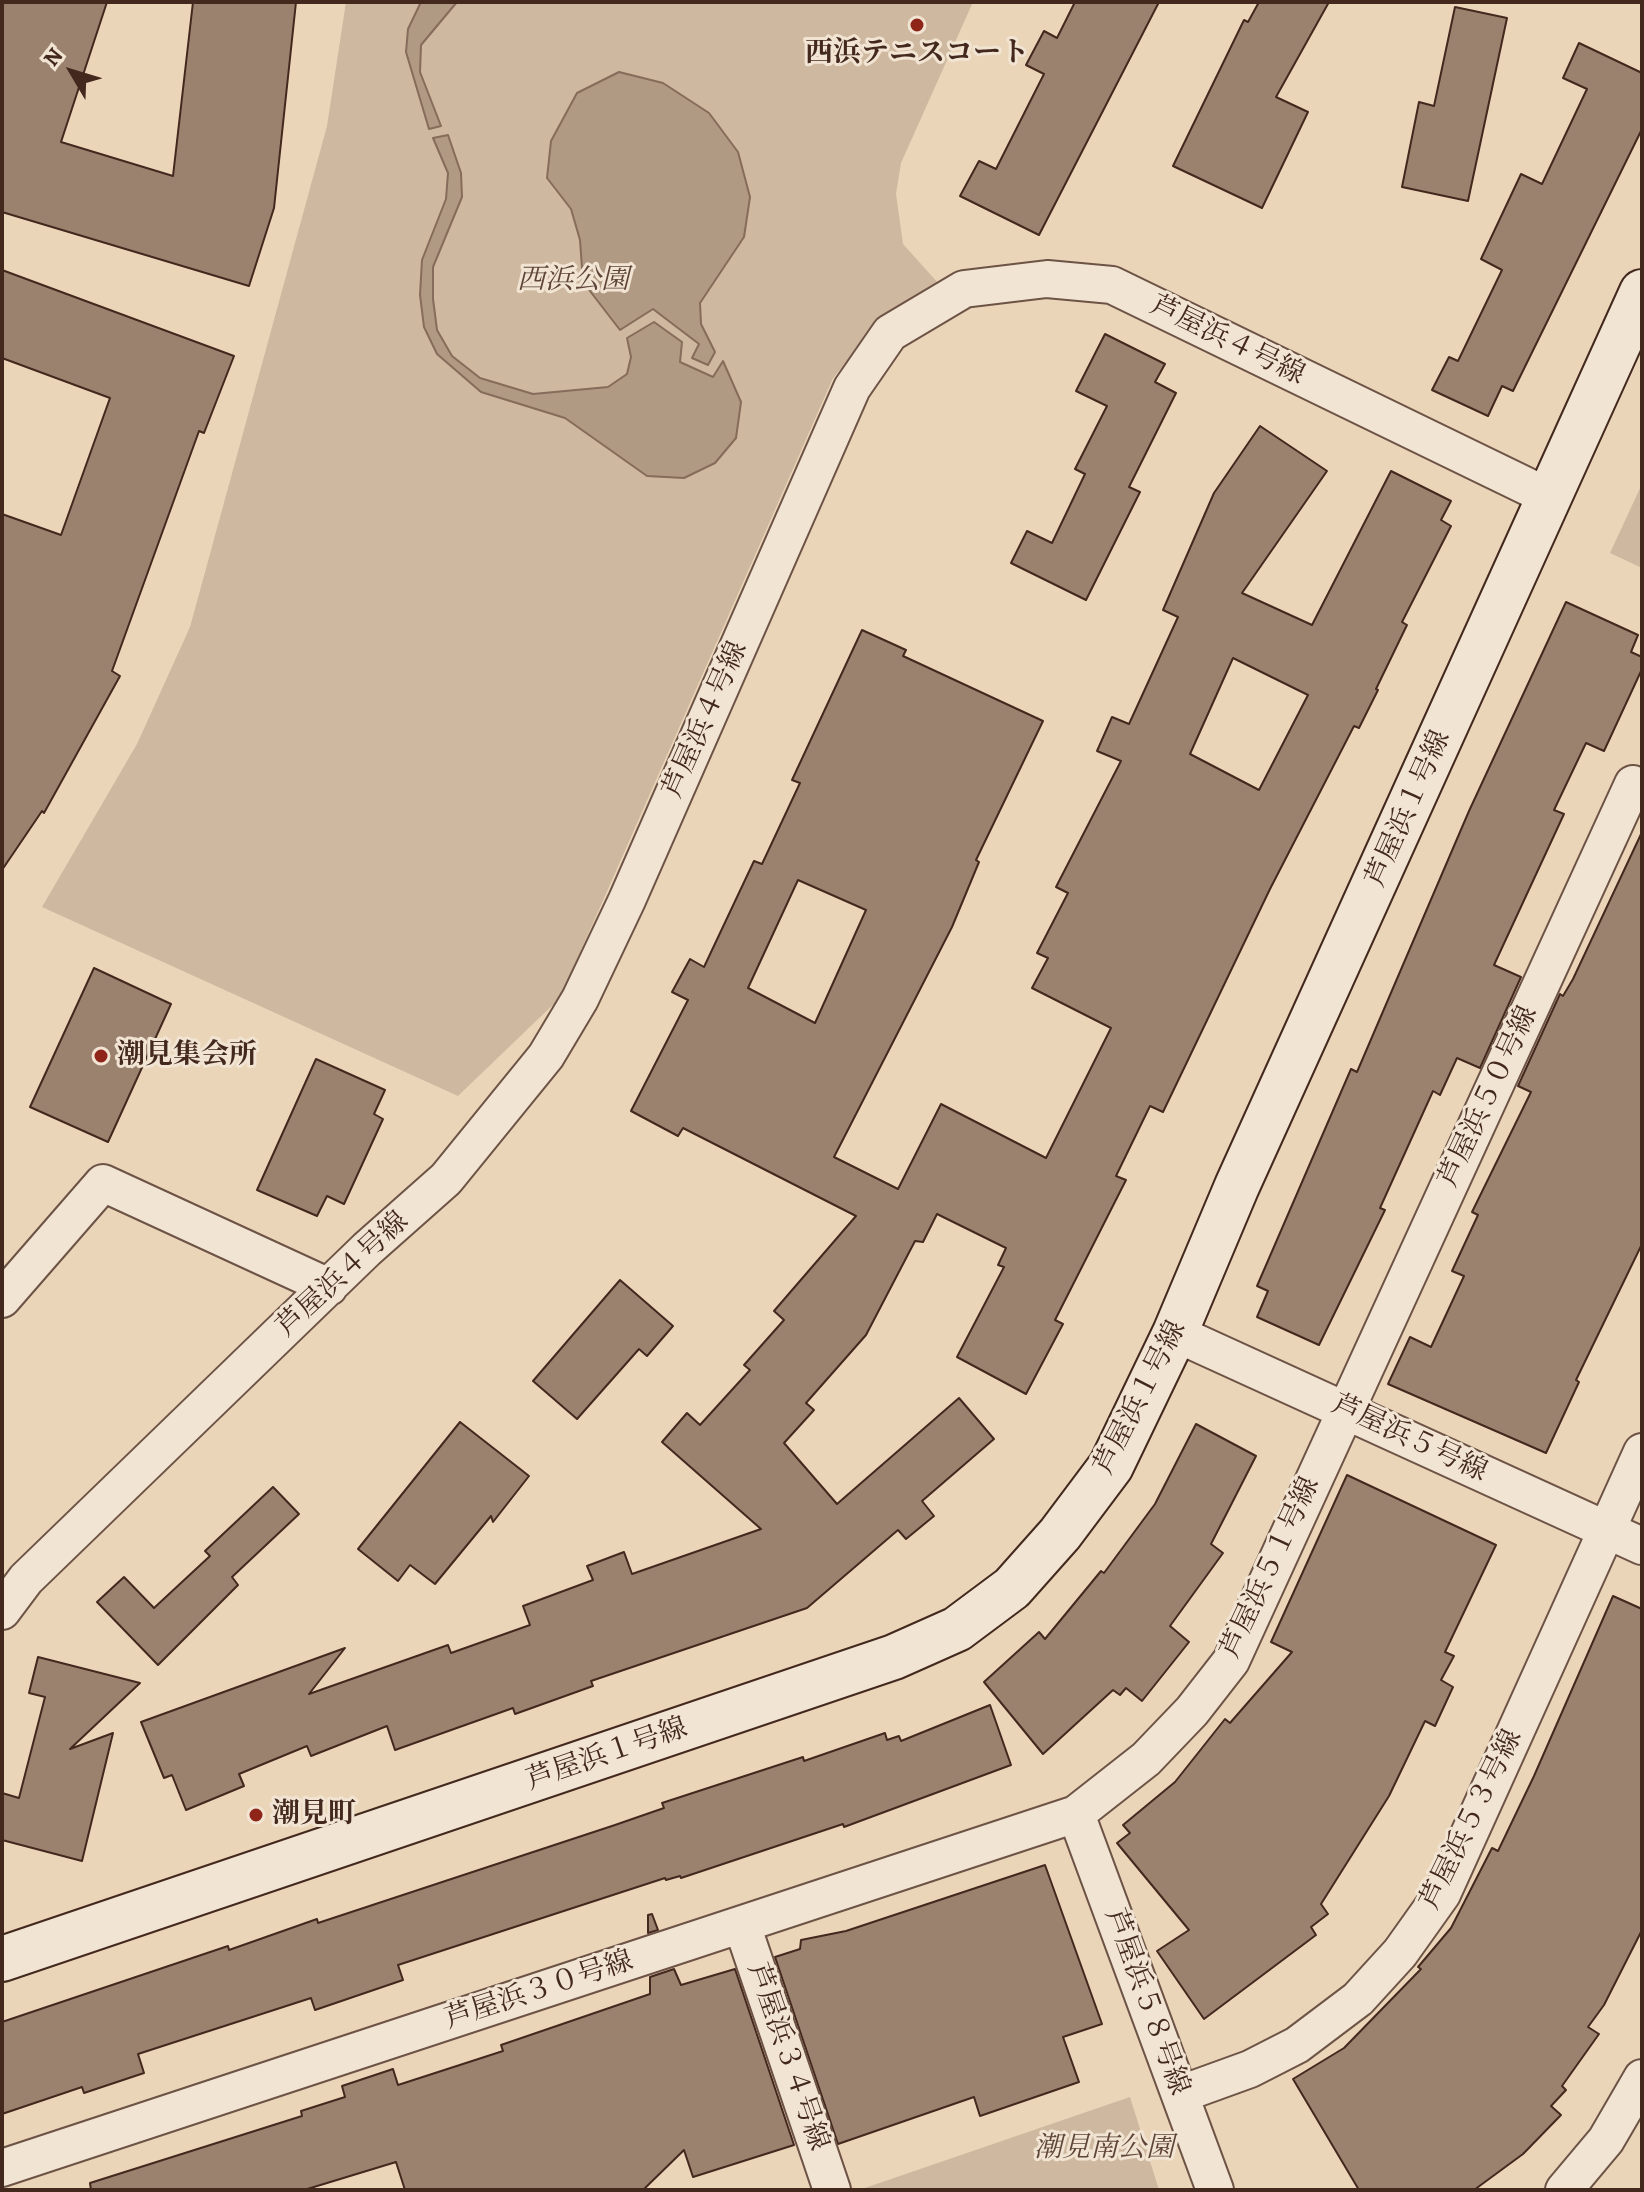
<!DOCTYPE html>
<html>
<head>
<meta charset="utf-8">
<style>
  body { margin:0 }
  #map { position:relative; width:1644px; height:2192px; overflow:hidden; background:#ead5b9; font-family:Alegreya,serif }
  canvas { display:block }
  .frame { position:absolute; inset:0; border:4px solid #43281e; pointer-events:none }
  .north { position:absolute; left:32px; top:32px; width:80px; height:80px; -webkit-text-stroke:6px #f1e4d2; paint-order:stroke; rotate:308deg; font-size:22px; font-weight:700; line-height:32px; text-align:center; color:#43281e }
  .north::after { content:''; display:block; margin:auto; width:28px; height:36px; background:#43281e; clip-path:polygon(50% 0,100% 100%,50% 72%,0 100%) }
</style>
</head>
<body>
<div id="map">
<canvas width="1644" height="2192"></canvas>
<div class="frame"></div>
<div class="north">N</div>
</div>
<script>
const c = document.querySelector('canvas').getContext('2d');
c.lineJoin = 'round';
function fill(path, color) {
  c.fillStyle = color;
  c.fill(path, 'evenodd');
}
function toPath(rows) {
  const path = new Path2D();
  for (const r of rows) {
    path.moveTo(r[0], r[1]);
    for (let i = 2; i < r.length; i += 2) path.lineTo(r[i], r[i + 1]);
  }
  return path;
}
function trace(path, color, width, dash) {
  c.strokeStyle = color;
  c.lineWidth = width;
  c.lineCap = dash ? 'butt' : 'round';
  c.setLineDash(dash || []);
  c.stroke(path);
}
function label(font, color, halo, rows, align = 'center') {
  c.font = font + ' Alegreya,"Noto Serif JP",serif';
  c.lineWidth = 6;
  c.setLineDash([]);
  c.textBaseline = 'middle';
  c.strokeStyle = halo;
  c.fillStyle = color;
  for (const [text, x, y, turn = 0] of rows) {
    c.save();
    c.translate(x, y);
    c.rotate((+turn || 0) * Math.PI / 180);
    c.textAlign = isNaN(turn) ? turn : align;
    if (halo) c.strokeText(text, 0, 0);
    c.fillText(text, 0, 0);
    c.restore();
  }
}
const green = toPath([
  [346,2,973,2,901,163,896,194,903,244,939,284,885,316,833,378,560,998,458,1096,42,907,137,744,190,627,327,126],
  [1642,484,1642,568,1610,553],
  [1130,2097,1159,2190,859,2190]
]);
const water = toPath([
  [421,2,457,2,421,45,420,72,441,126,429,129,406,52,408,29,421,2],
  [619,72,663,83,709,113,738,152,750,197,744,237,700,303,701,324,715,352,708,365,692,358,699,344,653,309,620,330,583,282,580,240,571,209,547,178,551,141,577,93,619,72],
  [448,135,461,173,462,197,433,267,433,299,437,330,452,356,480,378,533,394,608,387,627,374,631,357,627,338,654,322,682,342,680,362,713,377,723,361,741,402,736,438,715,463,684,478,647,476,565,418,481,392,437,354,424,327,420,295,422,260,446,199,448,173,433,138,448,135]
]);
const building = toPath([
  [2,2,107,2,61,142,173,176,193,2,296,2,274,208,249,286,2,212,2,2],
  [1075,2,1159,2,1039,235,960,196,979,161,996,169,1044,74,1026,65,1044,31,1057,38,1075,2],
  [1259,2,1329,2,1276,97,1308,112,1262,208,1173,166,1244,20,1248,22,1259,2],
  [1455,7,1507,18,1468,201,1402,187,1419,102,1434,106,1455,7],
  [1579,43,1642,73,1642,129,1513,391,1502,386,1488,416,1432,390,1449,357,1458,361,1502,270,1481,259,1521,174,1542,184,1587,89,1563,78,1579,43],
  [2,270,234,356,204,433,199,431,112,671,120,676,44,813,42,811,2,870,2,514,61,535,110,398,2,358,2,270],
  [1105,334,1165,364,1155,382,1176,393,1129,487,1140,492,1086,600,1011,563,1027,531,1052,543,1085,474,1075,469,1107,406,1076,391,1105,334],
  [1260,426,1327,471,1242,593,1312,625,1391,471,1451,501,1441,520,1451,526,1402,622,1407,625,1376,689,1378,690,1359,728,1354,726,1270,889,1163,1112,1150,1106,1116,1176,1126,1180,1055,1320,1063,1324,1026,1394,957,1357,1004,1267,998,1265,1006,1248,937,1214,923,1242,915,1241,866,1335,806,1403,814,1410,784,1443,837,1504,959,1398,994,1439,922,1501,934,1516,906,1539,898,1530,807,1608,591,1681,593,1686,515,1714,513,1708,395,1750,387,1726,311,1756,307,1746,239,1774,244,1786,186,1810,172,1775,164,1778,141,1722,345,1648,309,1694,448,1645,451,1653,530,1625,523,1606,593,1580,587,1566,624,1552,632,1574,761,1529,662,1442,687,1413,700,1425,750,1370,744,1365,784,1320,774,1311,856,1216,683,1128,678,1136,631,1111,688,1000,672,992,690,959,704,967,754,861,762,864,800,783,792,780,862,630,906,650,903,656,1043,721,976,860,979,862,952,927,834,1157,898,1189,941,1104,1046,1158,1111,1028,1032,988,1048,958,1037,953,1068,893,1056,887,1121,761,1097,751,1112,717,1129,724,1178,617,1163,610,1214,493,1260,426],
  [1233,658,1308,695,1259,790,1190,754,1233,658],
  [798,880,866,910,815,1023,748,988,798,880],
  [1566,602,1638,635,1631,652,1642,657,1642,669,1604,751,1586,743,1554,810,1564,814,1494,965,1521,977,1480,1068,1457,1058,1440,1095,1433,1091,1380,1208,1385,1210,1319,1345,1257,1317,1268,1291,1257,1286,1351,1069,1357,1072,1469,811,1566,602],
  [1642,832,1642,1244,1576,1380,1579,1382,1546,1453,1388,1384,1410,1337,1431,1347,1464,1276,1452,1271,1478,1215,1472,1212,1531,1092,1518,1086,1560,994,1563,996,1573,979,1642,832],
  [94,968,171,1004,108,1142,30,1107,94,968],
  [316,1059,385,1090,374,1114,383,1119,344,1204,327,1196,317,1216,257,1190,316,1059],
  [620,1280,673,1326,647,1356,639,1349,577,1419,533,1381,620,1280],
  [460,1422,529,1476,493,1522,491,1516,435,1584,410,1565,398,1581,358,1549,460,1422],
  [1196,1424,1256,1456,1211,1544,1223,1553,1170,1626,1189,1642,1142,1701,1126,1688,1120,1695,1113,1690,1043,1754,984,1682,1039,1632,1045,1639,1101,1571,1104,1573,1155,1504,1196,1424],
  [1347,1475,1496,1545,1445,1652,1454,1656,1441,1680,1453,1687,1435,1726,1425,1721,1389,1796,1321,1904,1328,1914,1311,1927,1316,1935,1204,2019,1157,1951,1189,1930,1117,1843,1130,1833,1123,1825,1175,1782,1225,1719,1230,1723,1292,1652,1271,1642,1347,1475],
  [273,1487,299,1514,232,1577,238,1585,158,1665,97,1602,124,1577,154,1608,210,1556,205,1551,273,1487],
  [1613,1596,1642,1609,1642,1930,1604,2005,1588,2027,1599,2034,1562,2086,1566,2090,1551,2106,1561,2115,1523,2154,1474,2190,1359,2190,1293,2079,1344,2048,1421,1969,1418,1967,1451,1928,1492,1848,1498,1851,1534,1776,1613,1596],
  [38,1657,140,1683,70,1749,113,1733,82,1861,2,1840,2,1793,19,1798,45,1697,29,1693,38,1657],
  [990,1705,1011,1765,844,1827,843,1824,681,1878,680,1876,666,1880,665,1878,398,1965,403,1980,315,2010,311,1998,138,2054,144,2073,84,2093,82,2087,2,2114,2,2022,228,1946,229,1950,317,1919,318,1923,615,1825,664,1808,662,1803,803,1757,804,1761,885,1733,887,1740,899,1736,901,1741,990,1705],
  [1045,1865,1102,2024,1063,2037,1079,2082,980,2116,974,2097,838,2144,775,1957,800,1949,801,1940,846,1931,1045,1865],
  [652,1914,658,1930,648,1933,648,1915,652,1914],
  [674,1969,681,1985,735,1969,794,2145,693,2177,684,2150,643,2190,405,2190,396,2162,304,2190,91,2190,90,2183,302,2116,301,2111,345,2097,342,2086,393,2069,398,2085,503,2051,501,2045,650,1994,650,1977,674,1969]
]);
const street = toPath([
  [2,1299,103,1183,329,1287],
  [1175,1333,1642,1546],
  [2,1611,26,1579,367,1249,446,1179,546,1056,580,999,627,900,852,388,890,333,964,289,1047,279,1112,285,1551,498],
  [1076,1814,1215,2190],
  [742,1925,832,2190],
  [1181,2094,1250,2069,1297,2045,1358,1999,1400,1953,1442,1894,1642,1452],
  [2,2168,1076,1814,1146,1759,1192,1711,1231,1661,1633,784,1642,789],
  [1564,2190,1606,2140,1642,2078]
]);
const secondary = toPath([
  [2,1959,894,1657,957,1629,1012,1588,1060,1534,1111,1466,1175,1333,1237,1186,1642,292]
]);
const markers = [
  [917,25,8,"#8f2418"],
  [101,1056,8,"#8f2418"],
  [256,1815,8,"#8f2418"]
];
const poiNames = [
  ["西浜テニスコート",917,54,"center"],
  ["潮見集会所",117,1056],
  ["潮見町",272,1815]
];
const parkNames = [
  ["西浜公園",573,281],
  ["潮見南公園",1104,2149]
];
const streetNames = [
  ["芦屋浜４号線",1227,341,26],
  ["芦屋浜４号線",706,720,-66],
  ["芦屋浜１号線",1409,809,-66],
  ["芦屋浜５０号線",1489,1097,-65],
  ["芦屋浜４号線",343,1275,-43],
  ["芦屋浜１号線",1141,1398,-63],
  ["芦屋浜５号線",1409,1439,25],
  ["芦屋浜５１号線",1271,1568,-65],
  ["芦屋浜１号線",607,1755,-19],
  ["芦屋浜５３号線",1472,1820,-64],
  ["芦屋浜３０号線",539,1991,-18],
  ["芦屋浜５８号線",1146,2002,70],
  ["芦屋浜３４号線",787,2057,71]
];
fill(green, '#ceb89f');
fill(water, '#b19a84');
trace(water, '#856c5b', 2);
fill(building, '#9a826f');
trace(building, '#43281e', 2);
trace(street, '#6d5345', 40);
trace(secondary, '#43281e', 48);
trace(street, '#f1e4d2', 36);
trace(secondary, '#f1e4d2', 44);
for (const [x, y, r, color] of markers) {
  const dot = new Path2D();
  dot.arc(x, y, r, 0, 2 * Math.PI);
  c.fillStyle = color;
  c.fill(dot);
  trace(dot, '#f1e4d2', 3);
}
label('bold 28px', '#43281e', '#f1e4d2', poiNames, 'left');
label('italic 28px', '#5f4538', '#f1e4d2', parkNames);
label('28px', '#43281e', '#f1e4d2', streetNames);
</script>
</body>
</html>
